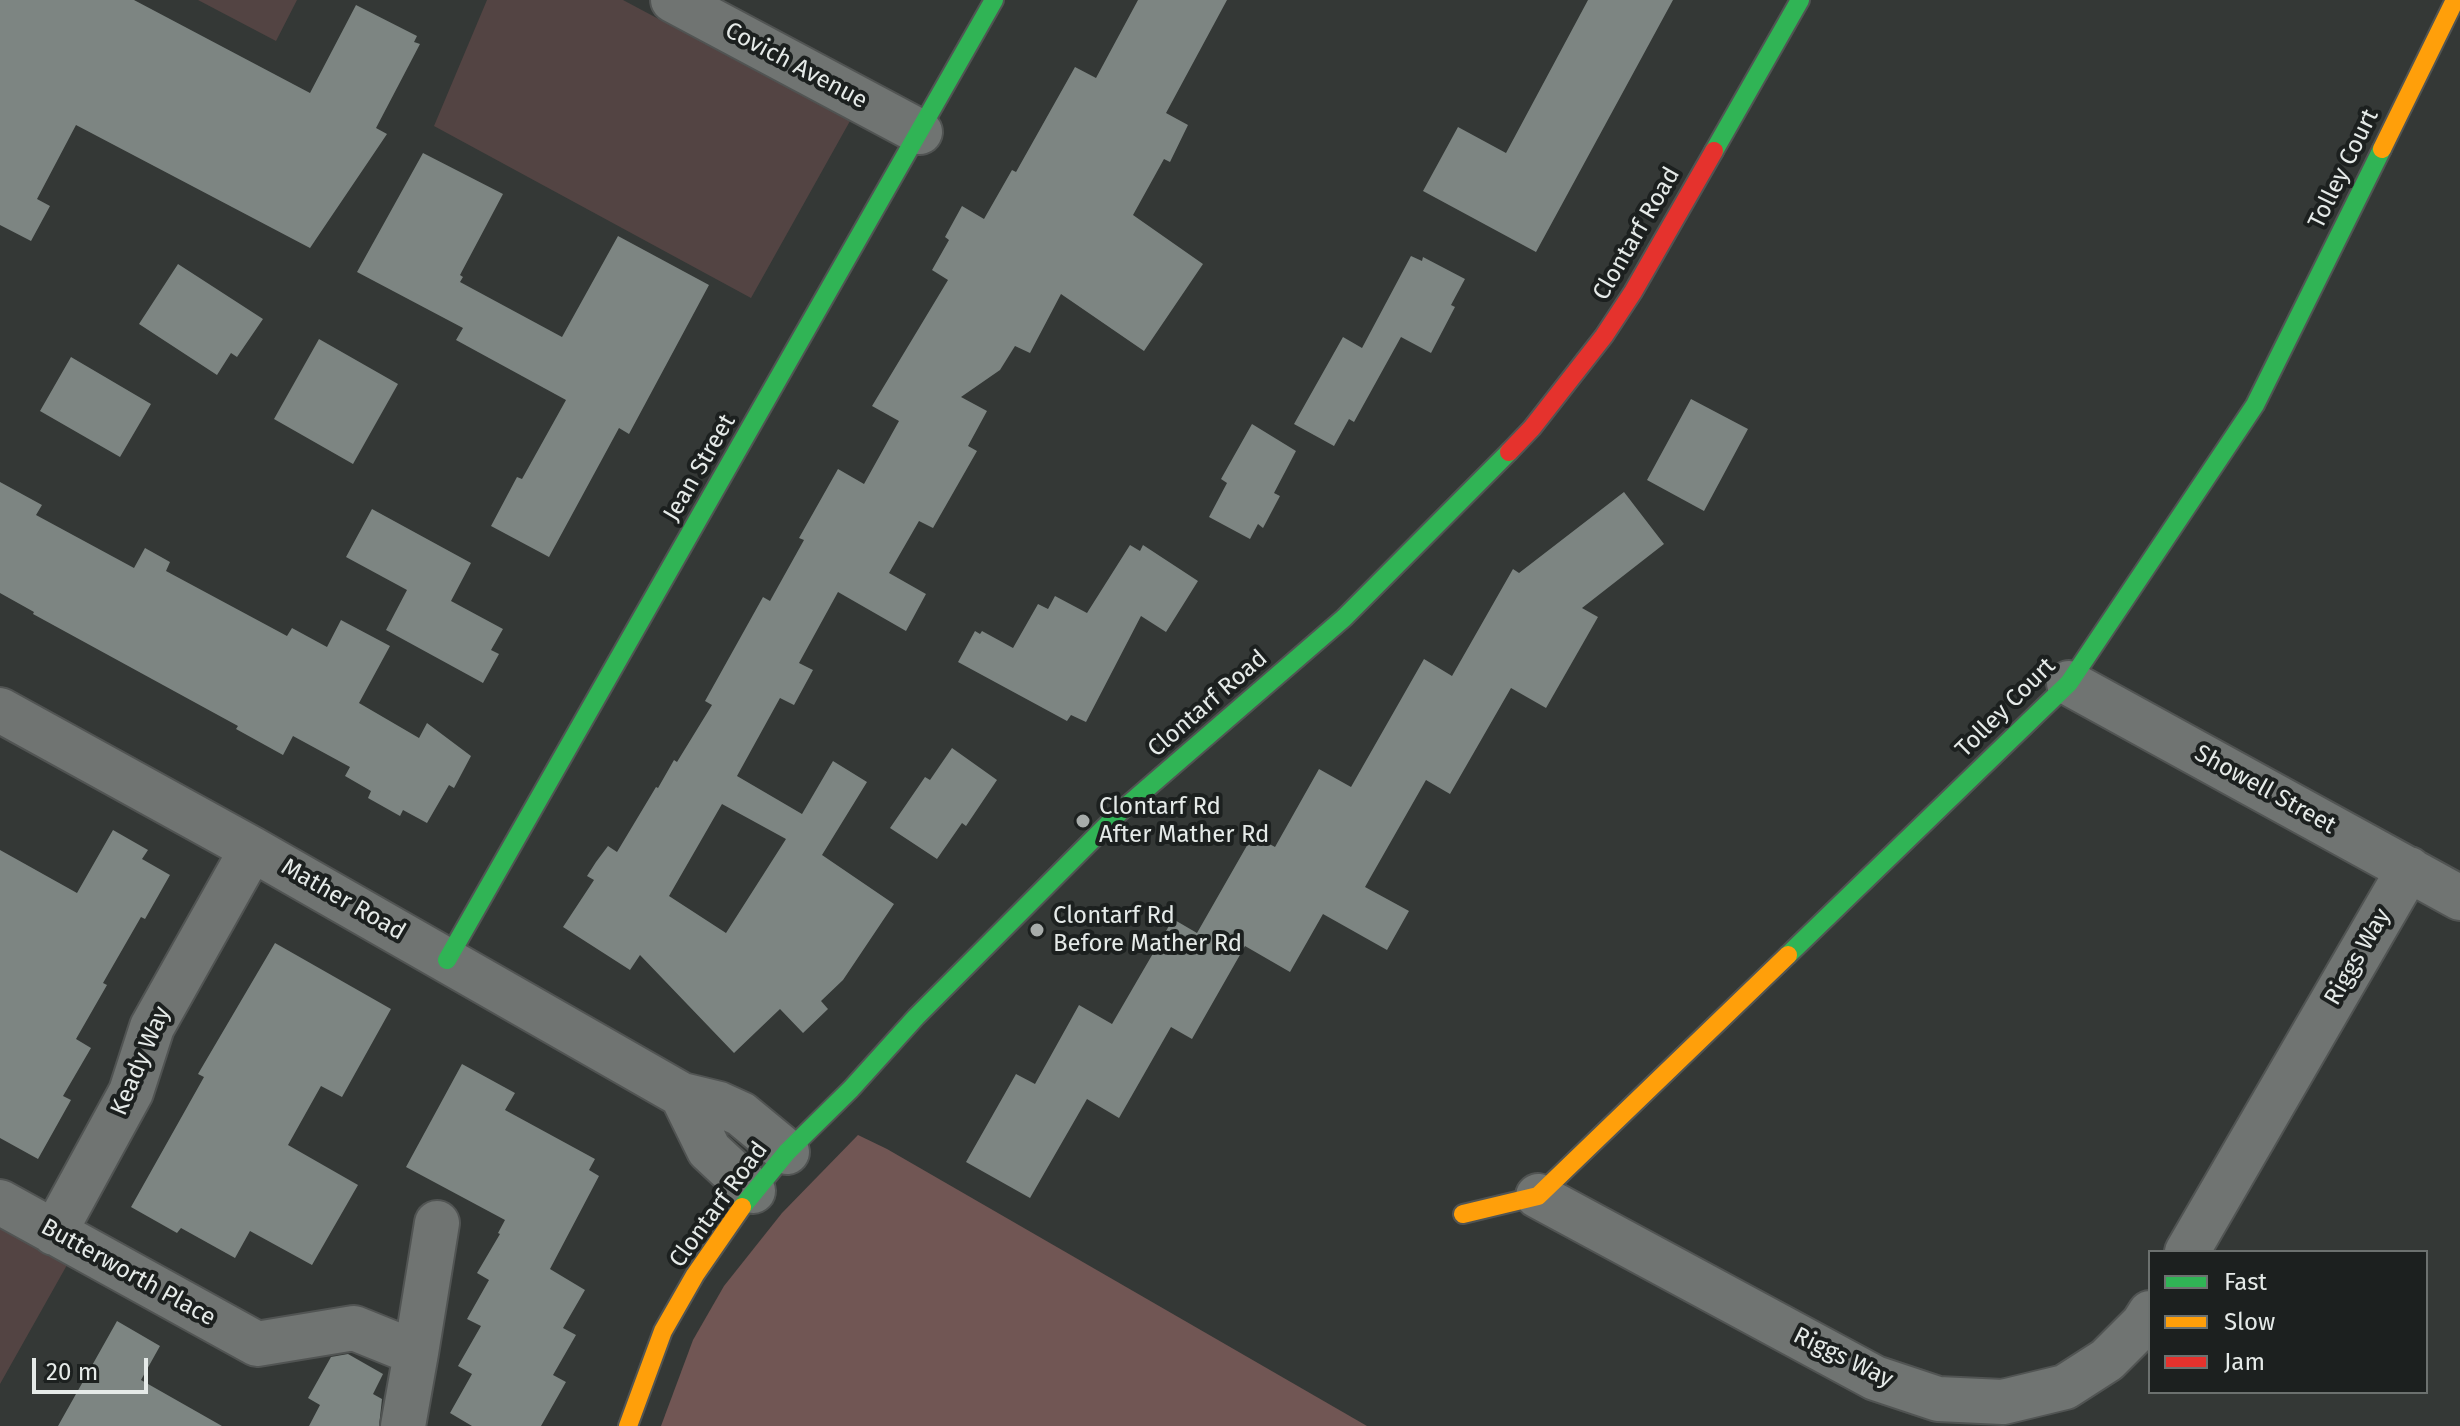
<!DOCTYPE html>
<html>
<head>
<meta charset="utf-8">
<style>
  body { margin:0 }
  #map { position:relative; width:2460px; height:1426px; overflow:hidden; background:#343836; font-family:"Fira Sans",sans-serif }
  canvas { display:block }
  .legend { position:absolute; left:2148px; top:1250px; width:280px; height:144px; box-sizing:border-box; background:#1c201f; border:2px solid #6c716f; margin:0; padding:10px 14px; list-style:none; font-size:24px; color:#e5eae8 }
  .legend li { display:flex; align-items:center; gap:16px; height:40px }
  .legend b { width:40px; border:2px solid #6c716f }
  .scale { position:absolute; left:32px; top:1358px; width:116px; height:36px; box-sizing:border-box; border:4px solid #e5eae8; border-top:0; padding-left:10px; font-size:24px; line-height:28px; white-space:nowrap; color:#e5eae8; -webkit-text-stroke:6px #1c201f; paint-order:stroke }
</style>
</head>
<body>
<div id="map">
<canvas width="2460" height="1426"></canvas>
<ul class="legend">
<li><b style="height:10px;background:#30b455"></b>Fast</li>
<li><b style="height:10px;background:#ff9f0a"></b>Slow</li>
<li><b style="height:10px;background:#e5322d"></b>Jam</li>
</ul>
<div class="scale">20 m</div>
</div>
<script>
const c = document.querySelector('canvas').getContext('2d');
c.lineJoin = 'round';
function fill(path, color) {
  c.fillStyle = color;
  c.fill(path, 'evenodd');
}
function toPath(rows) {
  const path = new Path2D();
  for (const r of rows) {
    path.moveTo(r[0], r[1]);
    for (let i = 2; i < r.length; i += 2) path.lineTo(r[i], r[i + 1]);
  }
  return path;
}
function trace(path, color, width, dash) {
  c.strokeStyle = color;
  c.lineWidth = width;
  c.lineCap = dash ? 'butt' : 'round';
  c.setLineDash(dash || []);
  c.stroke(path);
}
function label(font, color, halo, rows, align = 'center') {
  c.font = font + ' "Fira Sans",sans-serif';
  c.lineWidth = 8;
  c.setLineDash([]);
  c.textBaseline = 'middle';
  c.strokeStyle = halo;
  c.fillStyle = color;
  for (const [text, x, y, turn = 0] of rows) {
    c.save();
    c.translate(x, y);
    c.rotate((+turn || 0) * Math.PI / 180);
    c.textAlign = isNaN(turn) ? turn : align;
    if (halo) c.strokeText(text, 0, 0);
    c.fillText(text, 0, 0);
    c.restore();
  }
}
const green = toPath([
  [198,0,297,0,276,41],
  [487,0,623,0,850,121,751,298,434,126],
  [0,1227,67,1265,0,1384]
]);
const forest = toPath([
  [858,1135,887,1149,1367,1426,661,1426,693,1340,724,1286,782,1213]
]);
const building = toPath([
  [0,0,134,0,310,93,356,5,417,36,414,42,420,44,376,128,387,134,310,248,76,125,37,199,50,206,31,241,0,225],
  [1138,0,1227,0,1166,113,1188,125,1170,162,1164,159,1133,215,1203,264,1144,351,1061,294,1030,353,1015,346,1000,370,961,397,987,411,968,446,977,451,933,528,919,521,889,573,926,594,906,631,838,592,799,663,813,670,794,705,780,698,737,776,802,814,833,761,867,782,822,855,894,904,843,980,821,1001,828,1009,803,1033,780,1009,734,1053,640,955,630,970,563,927,594,880,587,876,596,862,608,846,617,852,656,787,658,788,674,760,677,762,712,705,705,701,763,597,770,601,804,540,799,538,838,469,864,484,899,421,872,406,948,280,932,270,949,240,945,237,962,206,984,219,1012,170,1016,172,1075,67,1096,78],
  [722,804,786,839,726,933,669,896],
  [1588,0,1673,0,1536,252,1423,191,1458,127,1506,153],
  [423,153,503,194,460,275,463,277,460,282,562,337,618,236,709,285,629,434,619,428,549,557,491,526,517,477,522,479,566,400,456,340,463,328,357,272],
  [1411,256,1422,261,1423,257,1465,279,1451,305,1455,307,1431,353,1401,337,1354,422,1349,419,1334,446,1294,424,1343,337,1362,348],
  [178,264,263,319,237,357,231,353,217,375,139,324],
  [319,339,398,384,353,464,274,419],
  [71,357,151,404,120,457,40,411],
  [1691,399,1748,429,1704,511,1647,480],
  [1252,424,1296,451,1274,493,1280,496,1263,528,1258,524,1250,539,1209,517,1227,483,1221,479],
  [0,482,42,505,36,515,134,568,145,548,170,562,166,571,287,636,292,628,327,647,341,620,390,646,359,703,419,738,427,723,471,756,454,788,449,785,427,823,403,810,400,816,368,798,371,791,345,776,350,767,293,736,283,755,236,729,238,726,33,614,34,612,0,593],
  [1624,492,1664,544,1582,608,1598,617,1546,708,1511,688,1450,794,1426,780,1365,887,1409,911,1387,950,1323,914,1290,972,1245,946,1192,1039,1171,1027,1119,1118,1087,1099,1030,1198,966,1162,1016,1074,1035,1084,1079,1005,1112,1024,1173,919,1197,933,1253,835,1275,847,1319,769,1351,787,1424,659,1452,676,1513,569,1519,573],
  [372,509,471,563,451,601,503,629,491,650,499,654,483,683,386,630,407,590,346,557],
  [1130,545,1140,551,1143,545,1198,581,1166,632,1141,616,1086,722,1071,715,1067,721,958,662,975,631,980,634,982,631,1013,648,1038,604,1048,609,1055,596,1087,613],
  [952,748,997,780,966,826,962,823,937,859,890,828,925,777,930,780],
  [113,830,148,850,142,859,170,875,145,919,141,917,103,983,107,985,76,1039,91,1048,63,1096,71,1100,38,1159,0,1138,0,850,77,893],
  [275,943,391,1009,342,1097,321,1086,288,1145,358,1185,312,1265,250,1231,235,1258,181,1228,177,1233,131,1207,204,1077,198,1074],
  [462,1064,515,1093,505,1110,595,1159,589,1170,599,1176,550,1269,585,1290,563,1328,576,1335,553,1375,566,1382,541,1426,472,1426,450,1413,472,1374,458,1366,481,1326,467,1319,489,1280,477,1273,500,1234,498,1233,505,1220,406,1167],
  [117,1321,160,1346,141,1380,222,1426,58,1426],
  [348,1354,383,1374,373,1394,382,1399,379,1426,309,1426,320,1405,308,1398,331,1357]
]);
const street = toPath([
  [673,0,920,132],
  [2069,683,2460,898],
  [0,710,252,849,682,1095,719,1104,741,1114,787,1152],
  [682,1095,709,1150,753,1191],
  [1538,1196,1875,1378,1938,1399,2003,1402,2065,1387,2107,1360,2143,1324,2150,1313],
  [0,1202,257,1344,354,1328,416,1353,403,1426],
  [54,1233,131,1092,152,1027,252,849],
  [2187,1252,2409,869],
  [416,1353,437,1223]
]);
const fast = toPath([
  [1714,151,1800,0],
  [1788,955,2069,683,2255,405,2382,149],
  [447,960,994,0],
  [742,1207,787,1152,851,1089,916,1017,1122,810,1344,618,1509,452]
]);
const slow = toPath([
  [2382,149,2455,0],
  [1463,1214,1538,1196,1788,955],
  [628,1426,663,1331,695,1275,742,1207]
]);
const jam = toPath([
  [1509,452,1532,428,1604,336,1633,292,1714,151]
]);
const markers = [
  [1083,821,8,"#a7acaa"],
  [1037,930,8,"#a7acaa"]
];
const streetNames = [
  ["Covich Avenue",796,66,28],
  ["Tolley Court",2344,169,-64],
  ["Clontarf Road",1637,234,-60],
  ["Jean Street",700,468,-60],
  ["Clontarf Road",1208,704,-41],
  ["Tolley Court",2006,708,-45],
  ["Showell Street",2265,790,29],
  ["Mather Road",343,900,30],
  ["Riggs Way",2358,957,-60],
  ["Keady Way",141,1061,-67],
  ["Clontarf Road",719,1205,-54],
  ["Butterworth Place",128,1273,29],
  ["Riggs Way",1843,1358,26]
];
const poiNames = [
  ["Clontarf Rd",1099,807],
  ["After Mather Rd",1099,835],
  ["Clontarf Rd",1053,916],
  ["Before Mather Rd",1053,944]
];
fill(green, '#534443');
fill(forest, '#715654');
fill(building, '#7d8582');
trace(street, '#515453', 48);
trace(fast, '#515453', 22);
trace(slow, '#515453', 22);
trace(jam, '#515453', 22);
trace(street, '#707472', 44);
trace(fast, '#30b455', 18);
trace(slow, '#ff9f0a', 18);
trace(jam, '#e5322d', 18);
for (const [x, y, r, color] of markers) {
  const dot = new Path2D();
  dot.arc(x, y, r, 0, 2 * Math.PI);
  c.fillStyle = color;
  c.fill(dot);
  trace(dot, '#1c201f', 3);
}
label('24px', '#e5eae8', '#1c201f', streetNames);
label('24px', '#e5eae8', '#1c201f', poiNames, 'left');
</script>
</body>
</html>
